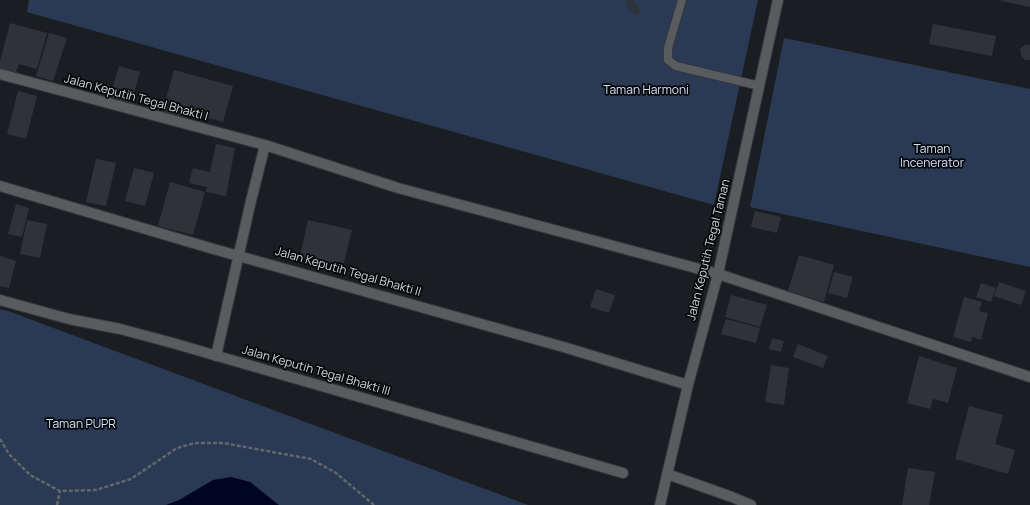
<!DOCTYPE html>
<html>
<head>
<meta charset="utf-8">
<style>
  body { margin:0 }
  canvas { display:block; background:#1a1d22 }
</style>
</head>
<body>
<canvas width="1030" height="505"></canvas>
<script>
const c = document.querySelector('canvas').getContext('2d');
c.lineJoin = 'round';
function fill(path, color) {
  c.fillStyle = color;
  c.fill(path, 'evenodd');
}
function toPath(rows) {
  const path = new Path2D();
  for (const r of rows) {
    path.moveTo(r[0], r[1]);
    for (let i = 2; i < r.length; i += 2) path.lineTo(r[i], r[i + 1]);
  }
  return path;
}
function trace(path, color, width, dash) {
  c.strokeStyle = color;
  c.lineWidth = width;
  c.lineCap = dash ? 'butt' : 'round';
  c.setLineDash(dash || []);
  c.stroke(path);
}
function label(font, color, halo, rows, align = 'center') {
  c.font = font + ' Manrope,sans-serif';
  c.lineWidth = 3.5;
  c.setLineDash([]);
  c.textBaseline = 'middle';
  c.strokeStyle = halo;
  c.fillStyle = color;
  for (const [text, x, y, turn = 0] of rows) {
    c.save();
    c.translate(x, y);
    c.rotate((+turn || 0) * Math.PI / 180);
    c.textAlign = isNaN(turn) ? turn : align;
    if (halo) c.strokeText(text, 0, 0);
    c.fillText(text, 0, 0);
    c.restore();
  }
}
const green = toPath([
  [29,0,758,0,714,205,27,12],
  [784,38,1030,89,1030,267,750,207],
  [0,309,8,311,528,505,0,505]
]);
const water = toPath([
  [231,477,250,482,279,505,166,505,179,500,213,480]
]);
const building = toPath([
  [629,0,632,0,641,11,635,16,625,2],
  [1001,0,1030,0,1030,7,1001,1],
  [10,23,47,33,37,69,19,64,16,73,0,69,0,61],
  [933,24,996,36,992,56,929,44],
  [49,33,67,38,53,81,36,76],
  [1025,45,1030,45,1030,60,1025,60,1021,55,1020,49],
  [119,66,140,72,131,103,110,97],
  [174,70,233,86,223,122,187,112,185,119,162,113],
  [18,91,37,96,26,139,7,134],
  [216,144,235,148,226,196,206,192,207,187,189,183,193,168,210,172],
  [96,159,116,163,106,206,86,202],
  [134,168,154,173,145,206,125,201],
  [170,182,205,192,193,235,158,226],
  [16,204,29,208,22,237,8,234],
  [755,211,781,217,777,233,751,227],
  [27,220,47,224,40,258,20,254],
  [308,220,352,230,342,270,299,260],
  [799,255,834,265,824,302,788,291],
  [0,256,16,261,9,288,0,286],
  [834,272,853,277,847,298,828,293],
  [999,282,1026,291,1021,305,994,296],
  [981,283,996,288,991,302,976,297],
  [596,289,615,295,609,313,590,307],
  [731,295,767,305,760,327,725,317],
  [964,297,982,302,979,311,988,313,981,340,972,337,971,342,953,337],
  [726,319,760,328,756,343,721,334],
  [772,338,784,341,781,352,769,349],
  [798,344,828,356,823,368,793,357],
  [919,356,957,368,948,403,933,399,930,409,907,403],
  [771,365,789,368,784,405,765,402],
  [969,406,1003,415,995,444,1015,450,1008,474,955,459],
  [908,468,935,472,929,505,902,505]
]);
const path = toPath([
  [0,439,9,454,30,475,60,491,96,490,131,479,177,448,195,443,223,443,311,459,336,473,374,505],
  [57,505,60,491]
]);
const lane = toPath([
  [682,0,668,48,668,60,676,66,760,86]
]);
const street = toPath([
  [0,74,265,145,398,188,718,274,1030,377],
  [0,186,210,248,567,348,688,385],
  [0,300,69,319,120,329,169,342,623,473],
  [216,356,250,205,265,145],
  [667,474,732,497,751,505],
  [660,505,688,385,718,274,778,0]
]);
const parkNames = [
  ["Taman Harmoni",646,91],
  ["Taman",932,150],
  ["Incenerator",932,164],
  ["Taman PUPR",81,425]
];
const streetNames = [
  ["Jalan Keputih Tegal Bhakti I",136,98,15],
  ["Jalan Keputih Tegal Taman",709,250,-76],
  ["Jalan Keputih Tegal Bhakti II",348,272,16],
  ["Jalan Keputih Tegal Bhakti III",316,371,16]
];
fill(green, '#2a3a54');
fill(water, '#000522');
fill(building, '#2f3238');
trace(lane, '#34373c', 10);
trace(street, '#34373c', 12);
trace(path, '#63666a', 2.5, [4, 2]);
trace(lane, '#595b5e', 8);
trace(street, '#595b5e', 10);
label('12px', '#d2e2fb', '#060709', parkNames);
label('12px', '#d6d9dc', '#060709', streetNames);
</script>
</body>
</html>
